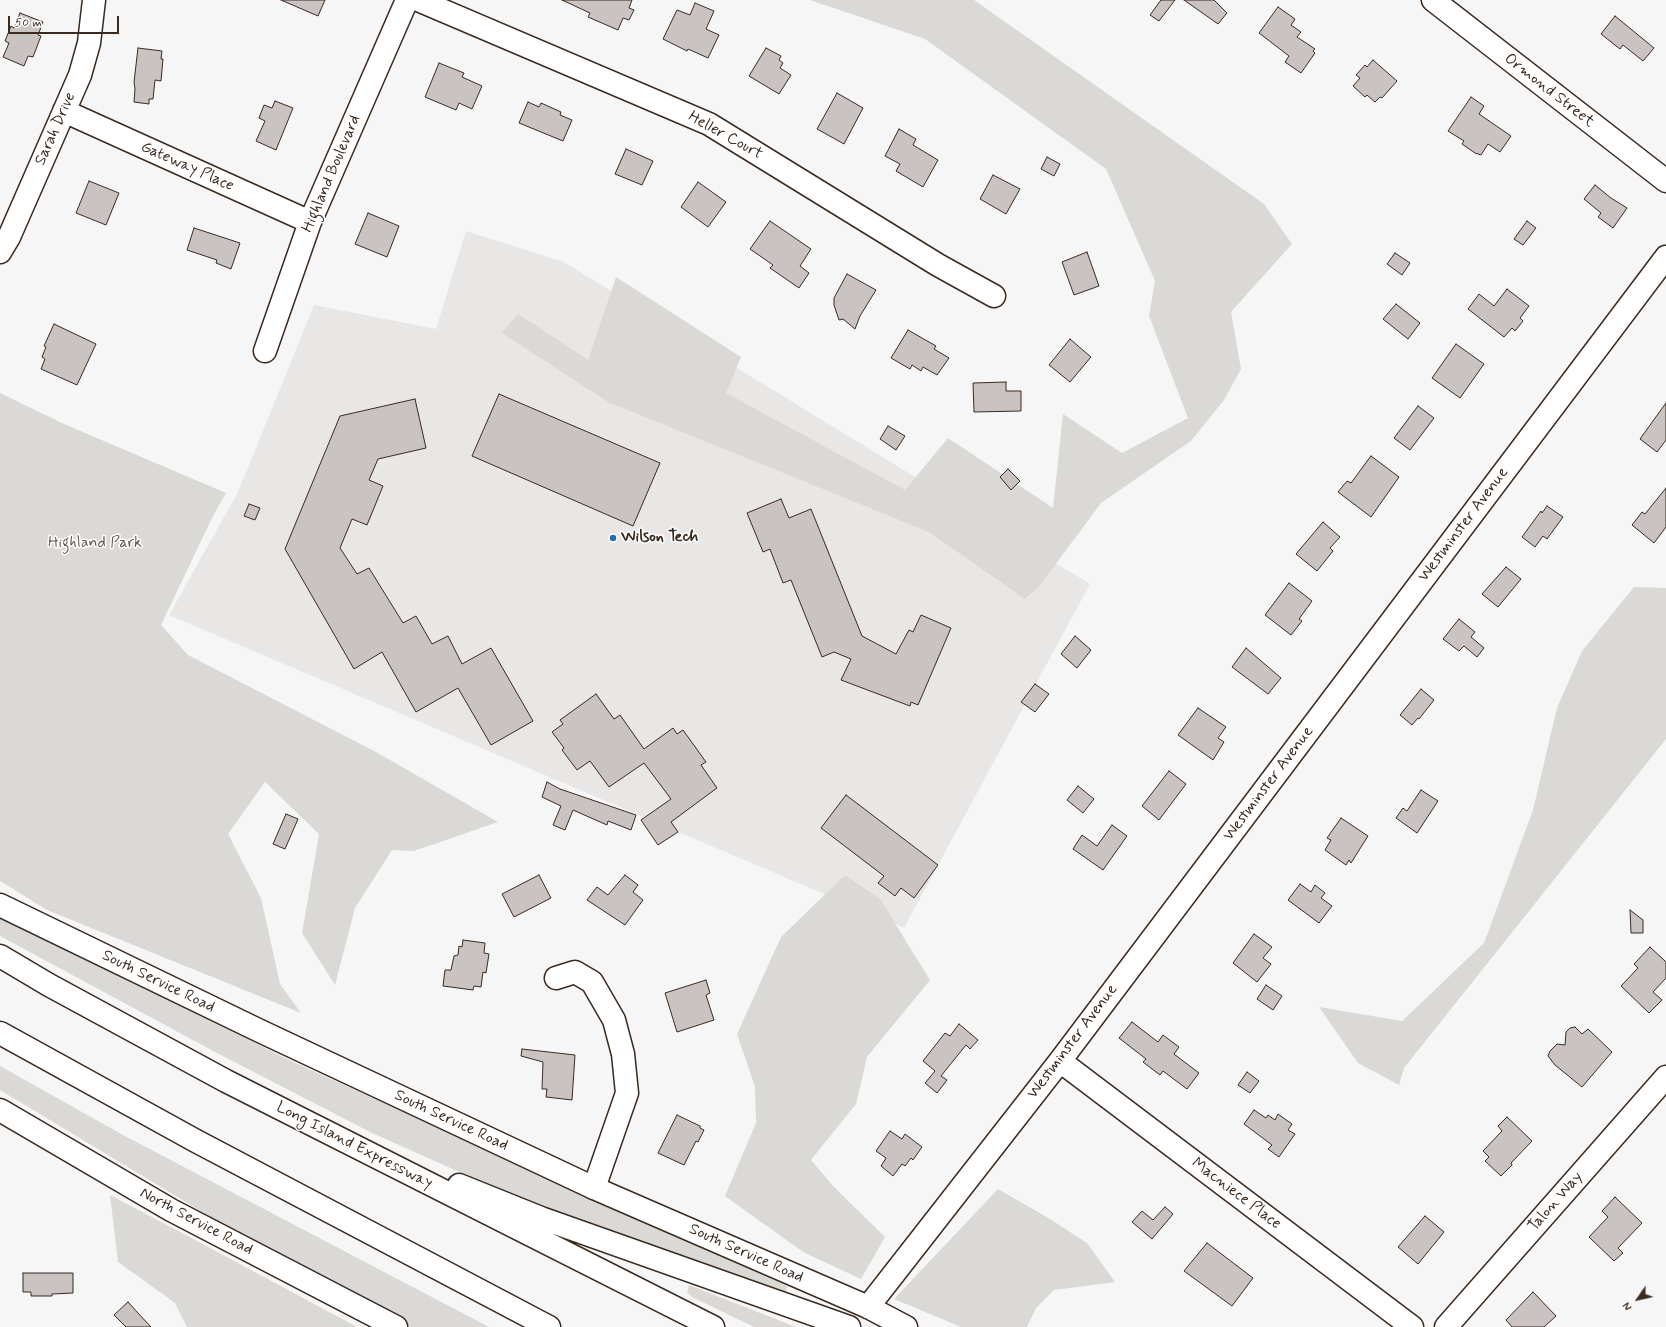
<!DOCTYPE html>
<html>
<head>
<meta charset="utf-8">
<style>
  body { margin:0 }
  #map { position:relative; width:1666px; height:1327px; overflow:hidden; background:#f7f6f6; font-family:Mynerve,sans-serif }
  canvas { display:block }
  .north { position:absolute; left:1618px; top:1279px; width:40px; height:40px; -webkit-text-stroke:3px #fff; paint-order:stroke; rotate:236deg; font-size:11px; font-weight:700; line-height:16px; text-align:center; color:#3b2a1e }
  .north::after { content:''; display:block; margin:auto; width:14px; height:18px; background:#3b2a1e; clip-path:polygon(50% 0,100% 100%,50% 72%,0 100%) }
  .scale { position:absolute; left:8px; top:16px; width:111px; height:18px; box-sizing:border-box; border:2px solid #3b2a1e; border-top:0; padding-left:5px; font-size:12px; line-height:14px; white-space:nowrap; color:#3b2a1e; -webkit-text-stroke:3px #fff; paint-order:stroke }
</style>
</head>
<body>
<div id="map">
<canvas width="1666" height="1327"></canvas>
<div class="north">N</div>
<div class="scale">50 m</div>
</div>
<script>
const c = document.querySelector('canvas').getContext('2d');
c.lineJoin = 'round';
function fill(path, color) {
  c.fillStyle = color;
  c.fill(path, 'evenodd');
}
function toPath(rows) {
  const path = new Path2D();
  for (const r of rows) {
    path.moveTo(r[0], r[1]);
    for (let i = 2; i < r.length; i += 2) path.lineTo(r[i], r[i + 1]);
  }
  return path;
}
function trace(path, color, width, dash) {
  c.strokeStyle = color;
  c.lineWidth = width;
  c.lineCap = dash ? 'butt' : 'round';
  c.setLineDash(dash || []);
  c.stroke(path);
}
function label(font, color, halo, rows, align = 'center') {
  c.font = font + ' Mynerve,sans-serif';
  c.lineWidth = 3;
  c.setLineDash([]);
  c.textBaseline = 'middle';
  c.strokeStyle = halo;
  c.fillStyle = color;
  for (const [text, x, y, turn = 0] of rows) {
    c.save();
    c.translate(x, y);
    c.rotate((+turn || 0) * Math.PI / 180);
    c.textAlign = isNaN(turn) ? turn : align;
    if (halo) c.strokeText(text, 0, 0);
    c.fillText(text, 0, 0);
    c.restore();
  }
}
const built = toPath([
  [466,231,564,262,1090,584,904,928,169,615,238,492,314,305,436,329]
]);
const green = toPath([
  [810,0,974,0,1264,204,1292,244,1231,312,1241,369,1224,400,1191,441,1101,503,1038,588,1025,599,929,532,608,402,502,333,518,314,588,360,616,277,741,357,726,393,905,490,948,438,1053,508,1063,414,1122,453,1188,418,1149,316,1155,281,1106,169,925,39],
  [0,393,64,424,226,493,213,516,161,625,188,655,376,752,498,822,414,851,392,850,355,908,335,985,302,933,319,834,265,782,228,834,261,898,280,984,301,1013,47,910,0,881],
  [1634,587,1666,588,1666,739,1404,1068,1399,1085,1358,1063,1319,1007,1402,1021,1484,943,1533,810,1557,708,1582,651],
  [845,875,880,899,930,980,867,1057,856,1104,811,1160,835,1188,885,1237,861,1279,803,1252,725,1196,756,1123,755,1087,737,1034,781,937],
  [0,915,291,1061,787,1286,786,1295,540,1208,372,1133,215,1052,0,936],
  [0,1066,123,1135,489,1327,411,1327,297,1269,0,1090],
  [998,1189,1050,1219,1087,1243,1115,1282,1054,1290,1036,1308,1027,1327,961,1327,894,1299],
  [110,1195,184,1234,357,1327,187,1327,175,1303,118,1262],
  [689,1285,796,1327,754,1327,692,1297,687,1292]
]);
const building = toPath([
  [281,0,325,0,318,16,281,0],
  [562,0,632,0,629,8,634,10,629,20,623,18,618,30,588,17,590,13,562,0],
  [1161,0,1175,0,1159,21,1150,15,1161,0],
  [1184,0,1214,0,1227,13,1218,24,1184,0],
  [695,3,714,11,706,29,719,35,708,58,688,49,687,51,663,39,677,10,690,15,695,3],
  [1278,7,1295,19,1291,25,1301,32,1297,37,1315,49,1313,51,1315,53,1301,73,1285,62,1289,56,1259,33,1278,7],
  [20,13,43,22,38,35,41,36,33,57,28,56,24,66,3,57,9,43,5,41,11,26,14,28,20,13],
  [1615,16,1654,48,1643,61,1623,45,1620,49,1601,34,1615,16],
  [138,48,162,51,161,59,163,59,161,81,155,80,153,99,149,99,149,104,134,102,135,89,134,82,138,48],
  [766,48,781,56,779,60,783,63,780,68,791,75,779,94,749,76,766,48],
  [1373,60,1397,81,1382,98,1380,97,1375,102,1367,95,1365,97,1353,86,1360,78,1356,75,1365,65,1367,67,1373,60],
  [439,63,464,73,462,77,482,86,472,109,459,103,456,110,425,97,439,63],
  [837,93,863,108,844,144,817,129,837,93],
  [1471,97,1484,106,1479,114,1511,136,1500,152,1488,144,1481,155,1475,153,1462,144,1464,141,1448,131,1471,97],
  [275,101,293,108,276,150,256,141,265,121,259,118,264,105,272,108,275,101],
  [528,102,539,107,541,103,561,112,560,115,572,120,563,141,519,123,528,102],
  [899,129,916,139,913,145,938,160,923,187,896,171,900,164,885,156,899,129],
  [626,149,653,161,642,185,615,174,626,149],
  [1047,157,1060,164,1054,176,1041,169,1047,157],
  [993,175,1020,189,1006,214,980,199,993,175],
  [89,181,119,193,106,225,76,213,89,181],
  [698,182,726,202,708,227,681,207,698,182],
  [1595,185,1611,198,1627,208,1613,228,1598,217,1601,213,1584,199,1595,185],
  [368,213,399,226,387,257,355,244,368,213],
  [770,221,811,249,800,266,809,273,799,288,770,268,773,265,750,249,770,221],
  [1527,221,1536,228,1523,245,1514,239,1527,221],
  [194,228,240,243,231,269,216,263,217,260,187,250,194,228],
  [1087,252,1099,286,1074,295,1062,262,1087,252],
  [1395,253,1410,263,1402,275,1387,264,1395,253],
  [847,274,876,290,860,316,855,329,843,319,839,320,834,305,834,298,847,274],
  [1507,289,1529,306,1520,318,1523,321,1515,331,1512,328,1504,337,1468,309,1479,294,1494,306,1507,289],
  [1396,304,1420,323,1408,339,1383,319,1396,304],
  [54,324,96,344,77,385,41,369,45,359,42,357,46,347,44,346,54,324],
  [908,330,936,346,934,349,949,358,937,375,923,367,921,371,912,365,910,369,891,358,908,330],
  [1070,339,1091,357,1070,382,1049,365,1070,339],
  [1456,344,1484,364,1460,398,1432,378,1456,344],
  [1006,382,1006,391,1021,391,1021,411,974,412,973,383,1006,382],
  [499,394,660,463,633,526,472,456,499,394],
  [415,399,426,448,378,459,369,480,383,486,367,525,352,519,340,548,357,574,369,568,403,623,416,616,432,644,448,636,462,664,491,648,533,721,491,745,458,688,416,712,382,652,354,669,285,549,340,416,415,399],
  [1666,403,1666,440,1657,452,1640,439,1666,403],
  [1418,406,1434,418,1410,450,1394,438,1418,406],
  [888,426,905,436,896,450,880,439,888,426],
  [1371,456,1399,477,1371,517,1338,492,1347,481,1351,483,1371,456],
  [1008,469,1020,481,1011,490,1000,477,1008,469],
  [1666,488,1666,527,1654,543,1632,525,1642,512,1645,514,1666,488],
  [781,499,789,518,811,509,862,636,896,654,909,630,913,632,921,615,951,628,918,705,911,702,910,706,841,680,851,659,834,652,822,657,791,580,783,583,770,549,763,552,747,513,781,499],
  [249,504,260,508,255,520,244,516,249,504],
  [1547,506,1563,517,1547,539,1543,536,1535,547,1522,537,1541,511,1542,513,1547,506],
  [1323,522,1340,537,1330,548,1333,551,1317,571,1296,554,1323,522],
  [1506,567,1521,579,1498,607,1482,594,1506,567],
  [1289,583,1312,601,1299,619,1302,621,1291,635,1265,615,1289,583],
  [1459,619,1475,632,1471,637,1484,648,1477,657,1464,646,1459,651,1443,639,1459,619],
  [1075,636,1091,650,1077,668,1061,654,1075,636],
  [1246,648,1281,678,1268,694,1232,667,1246,648],
  [1035,684,1049,694,1035,712,1021,702,1035,684],
  [1421,689,1434,700,1419,719,1418,718,1412,725,1400,715,1421,689],
  [596,694,614,719,620,715,644,749,673,728,677,734,683,730,706,762,701,765,717,788,671,822,678,832,658,845,641,820,671,799,644,763,609,787,590,761,577,770,562,750,564,748,552,732,563,724,560,720,596,694],
  [1198,708,1226,727,1218,738,1224,742,1213,760,1178,735,1198,708],
  [1169,771,1186,784,1159,820,1142,806,1169,771],
  [547,782,560,789,636,815,631,830,608,821,607,825,573,810,565,830,553,825,561,806,542,797,547,782],
  [1078,786,1094,799,1083,813,1067,800,1078,786],
  [1421,790,1438,801,1417,833,1396,818,1403,808,1407,811,1421,790],
  [846,795,938,865,914,898,901,888,895,896,878,883,884,876,821,828,846,795],
  [286,814,298,819,285,849,273,844,286,814],
  [1341,818,1368,836,1351,863,1349,860,1346,865,1325,850,1331,840,1327,838,1341,818],
  [1112,825,1127,836,1103,870,1073,849,1082,835,1097,846,1112,825],
  [539,875,551,898,514,917,502,894,539,875],
  [625,875,638,885,633,892,643,900,625,925,587,900,597,887,608,895,625,875],
  [1300,884,1311,892,1315,885,1325,893,1321,898,1332,906,1319,923,1288,900,1300,884],
  [1630,910,1643,920,1643,933,1631,933,1630,910],
  [1254,934,1272,947,1263,958,1271,964,1257,982,1233,963,1254,934],
  [463,940,485,943,484,953,489,954,486,973,483,972,481,987,474,986,473,990,443,986,445,970,451,970,454,956,458,955,459,946,462,947,463,940],
  [1650,947,1666,962,1666,978,1653,992,1662,1000,1649,1013,1621,986,1638,968,1634,964,1650,947],
  [706,980,710,993,706,995,714,1020,677,1032,665,993,706,980],
  [1266,985,1282,996,1273,1010,1257,999,1266,985],
  [1132,1022,1158,1042,1163,1035,1179,1047,1174,1054,1199,1073,1187,1089,1163,1071,1160,1075,1143,1062,1146,1059,1119,1038,1132,1022],
  [959,1024,978,1040,970,1049,966,1045,941,1076,947,1080,937,1093,925,1083,935,1071,923,1061,945,1033,950,1036,959,1024],
  [1575,1027,1582,1034,1588,1029,1612,1052,1582,1087,1555,1065,1548,1056,1550,1051,1557,1044,1565,1045,1566,1032,1570,1028,1575,1027],
  [522,1049,575,1055,572,1100,546,1097,547,1089,542,1089,543,1062,521,1056,522,1049],
  [1247,1072,1259,1081,1250,1093,1238,1085,1247,1072],
  [1254,1110,1266,1118,1268,1115,1275,1120,1278,1114,1292,1124,1288,1130,1295,1134,1279,1157,1268,1149,1272,1145,1244,1124,1254,1110],
  [677,1115,700,1126,700,1128,704,1130,698,1142,696,1141,684,1165,658,1153,677,1115],
  [1507,1117,1532,1141,1511,1163,1512,1165,1501,1176,1485,1161,1489,1157,1483,1151,1502,1131,1498,1126,1507,1117],
  [890,1131,902,1139,905,1134,922,1147,913,1160,911,1158,905,1166,902,1164,893,1176,881,1166,886,1158,876,1151,890,1131],
  [1615,1197,1642,1223,1618,1248,1623,1253,1614,1261,1589,1237,1608,1217,1602,1211,1615,1197],
  [1165,1207,1173,1214,1152,1239,1132,1222,1142,1211,1153,1220,1165,1207],
  [1425,1216,1444,1232,1418,1264,1398,1247,1425,1216],
  [1207,1243,1253,1278,1232,1306,1184,1271,1207,1243],
  [23,1273,73,1273,73,1293,52,1294,52,1296,31,1296,31,1292,23,1292,23,1273],
  [1533,1292,1556,1316,1544,1327,1512,1327,1506,1320,1533,1292],
  [128,1302,138,1313,151,1327,126,1327,114,1315,128,1302]
]);
const minor = toPath([
  [418,0,709,124,938,265,994,296],
  [1433,0,1666,181],
  [64,111,310,222],
  [0,252,9,237,80,75,89,43,94,0],
  [265,351,310,222,407,0],
  [556,978,575,972,592,982,614,1020,623,1054,627,1093,594,1188],
  [1060,1061,1412,1327],
  [868,1307,1060,1061,1666,257],
  [1446,1327,1666,1077]
]);
const major = toPath([
  [0,905,260,1031,594,1188,868,1307,906,1327],
  [0,1110,171,1210,396,1327]
]);
const highway = toPath([
  [0,956,49,985,226,1081,713,1327],
  [0,1033,196,1141,549,1327],
  [459,1185,541,1218,849,1327]
]);
const markers = [
  [613,538,4,"#1f6fb2"]
];
const streetNames = [
  ["Ormond Street",1549,91,38],
  ["Sarah Drive",56,129,-66],
  ["Heller Court",725,136,29],
  ["Gateway Place",187,167,24],
  ["Highland Boulevard",332,174,-67],
  ["Westminster Avenue",1464,525,-53],
  ["Westminster Avenue",1269,784,-53],
  ["South Service Road",158,982,26],
  ["Westminster Avenue",1073,1042,-53],
  ["South Service Road",451,1121,25],
  ["Long Island Expressway",354,1146,27],
  ["Macniece Place",1236,1194,37],
  ["Talon Way",1556,1202,-49],
  ["North Service Road",196,1222,28],
  ["South Service Road",746,1254,24]
];
const poiNames = [
  ["Wilson Tech",621,538]
];
const parkNames = [
  ["Highland Park",95,544]
];
fill(built, '#e9e7e6');
fill(green, '#dbd9d6');
fill(building, '#c9c3c1');
trace(building, '#3b2a1e', 1);
trace(minor, '#3b2a1e', 25);
trace(major, '#3b2a1e', 25);
trace(highway, '#3b2a1e', 25);
trace(minor, '#fff', 22);
trace(major, '#fff', 22);
trace(highway, '#fff', 22);
for (const [x, y, r, color] of markers) {
  const dot = new Path2D();
  dot.arc(x, y, r, 0, 2 * Math.PI);
  c.fillStyle = color;
  c.fill(dot);
  trace(dot, '#fff', 1.5);
}
label('16px', '#3b2a1e', '#fff', streetNames);
label('bold 16px', '#3b2a1e', '#fff', poiNames, 'left');
label('16px', '#63564c', '#fff', parkNames);
</script>
</body>
</html>
